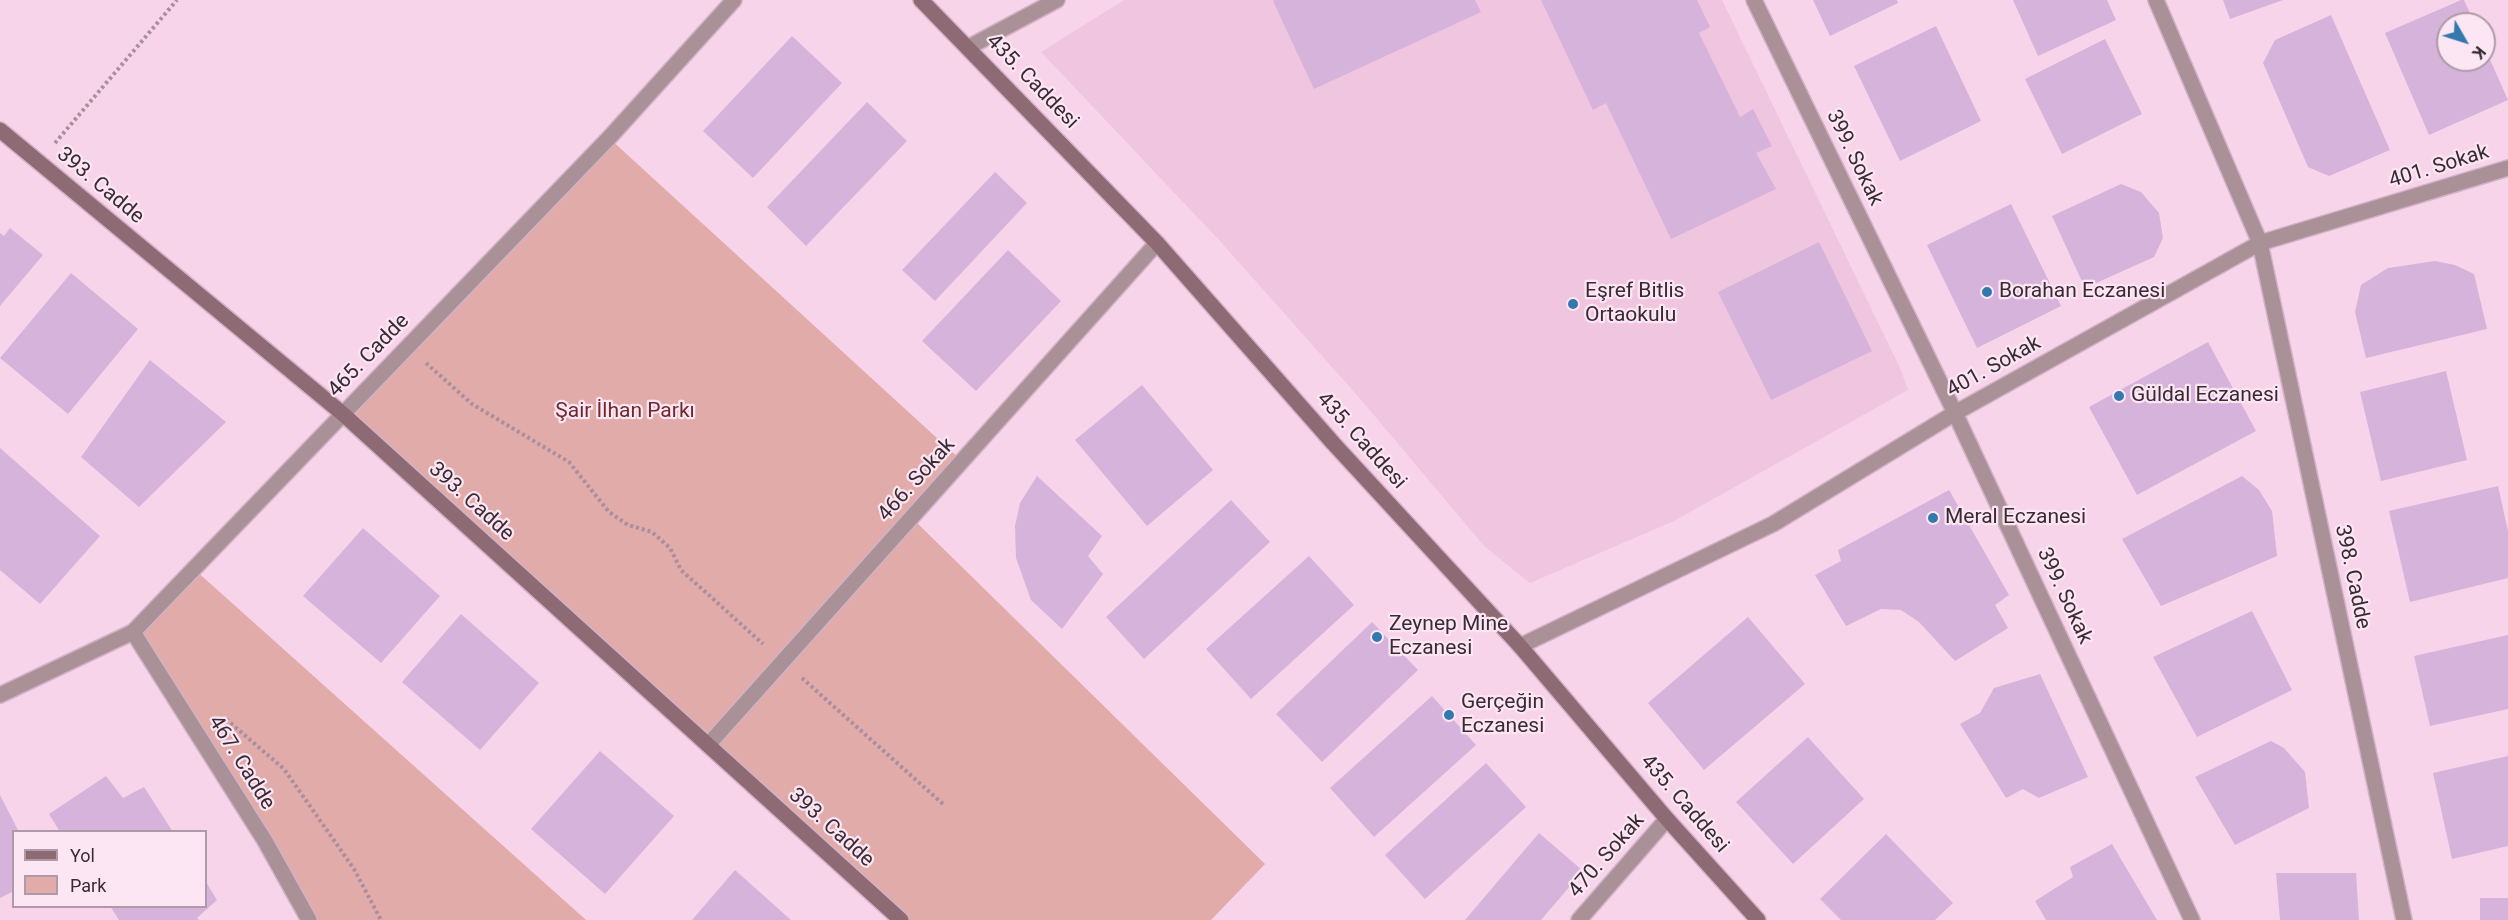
<!DOCTYPE html>
<html>
<head>
<meta charset="utf-8">
<style>
  body { margin:0 }
  #map { position:relative; width:2508px; height:920px; overflow:hidden; background:#f8d4ea; font-family:Roboto,sans-serif }
  canvas { display:block }
  .legend { position:absolute; left:12px; top:830px; width:195px; height:78px; box-sizing:border-box; background:#fce6f3; border:2px solid #ae9ba7; margin:0; padding:8px 10px; list-style:none; font-size:18px; color:#392b34 }
  .legend li { display:flex; align-items:center; gap:12px; height:30px }
  .legend b { width:30px; border:2px solid #ae9ba7 }
  .north { position:absolute; left:2436px; top:12px; width:60px; height:60px; box-sizing:border-box; background:#fce6f3; border:2px solid #ae9ba7; border-radius:50%; rotate:129deg; font-size:16px; font-weight:700; line-height:24px; text-align:center; color:#392b34 }
  .north::after { content:''; display:block; margin:auto; width:21px; height:27px; background:#3379ae; clip-path:polygon(50% 0,100% 100%,50% 72%,0 100%) }
</style>
</head>
<body>
<div id="map">
<canvas width="2508" height="920"></canvas>
<ul class="legend">
<li><b style="height:8px;background:#8e6a74"></b>Yol</li>
<li><b style="height:16px;background:#e0aba9"></b>Park</li>
</ul>
<div class="north">K</div>
</div>
<script>
const c = document.querySelector('canvas').getContext('2d');
c.lineJoin = 'round';
function fill(path, color) {
  c.fillStyle = color;
  c.fill(path, 'evenodd');
}
function toPath(rows) {
  const path = new Path2D();
  for (const r of rows) {
    path.moveTo(r[0], r[1]);
    for (let i = 2; i < r.length; i += 2) path.lineTo(r[i], r[i + 1]);
  }
  return path;
}
function trace(path, color, width, dash) {
  c.strokeStyle = color;
  c.lineWidth = width;
  c.lineCap = dash ? 'butt' : 'round';
  c.setLineDash(dash || []);
  c.stroke(path);
}
function label(font, color, halo, rows, align = 'center') {
  c.font = font + ' Roboto,sans-serif';
  c.lineWidth = 4.5;
  c.setLineDash([]);
  c.textBaseline = 'middle';
  c.strokeStyle = halo;
  c.fillStyle = color;
  for (const [text, x, y, turn = 0] of rows) {
    c.save();
    c.translate(x, y);
    c.rotate((+turn || 0) * Math.PI / 180);
    c.textAlign = isNaN(turn) ? turn : align;
    if (halo) c.strokeText(text, 0, 0);
    c.fillText(text, 0, 0);
    c.restore();
  }
}
const built = toPath([
  [1124,0,1722,0,1900,368,1908,390,1674,521,1530,583,1485,547,1362,401,1219,240,1041,52]
]);
const green = toPath([
  [609,138,962,461,914,520,1265,864,1211,920,901,920,343,414],
  [194,569,586,920,309,920,133,632]
]);
const building = toPath([
  [1275,0,1475,0,1481,12,1314,89,1273,1],
  [1541,0,1697,0,1710,27,1699,33,1740,117,1753,109,1772,146,1756,153,1776,189,1671,239,1606,103,1593,110],
  [1813,0,1897,0,1898,3,1830,36],
  [2013,0,2107,0,2116,20,2038,56],
  [2223,0,2283,0,2230,19],
  [2461,0,2464,0,2475,24,2448,24,2448,60,2484,60,2484,46,2508,100,2429,135,2385,33],
  [2331,15,2390,150,2329,176,2308,167,2263,63,2275,40],
  [1936,26,1981,121,1900,161,1854,66],
  [792,36,842,83,753,178,703,131],
  [2105,39,2142,114,2062,154,2025,79],
  [867,102,907,141,806,246,767,207],
  [995,172,1027,203,935,301,902,270],
  [2121,184,2141,192,2159,213,2163,238,2154,257,2085,288,2052,216],
  [2011,204,2061,306,1977,348,1927,245],
  [10,228,43,255,0,306,0,233,4,236],
  [1819,242,1872,351,1771,400,1718,292],
  [1008,250,1061,301,976,391,922,341],
  [2435,261,2455,265,2474,274,2487,329,2366,358,2355,312,2361,285,2388,268],
  [71,273,138,329,68,414,0,358],
  [2208,342,2256,431,2137,495,2089,407],
  [150,360,226,422,139,507,81,457],
  [2446,371,2467,460,2381,481,2360,392],
  [1142,385,1213,470,1147,526,1075,440],
  [0,448,100,536,40,604,0,570],
  [1037,476,1102,536,1088,556,1103,574,1062,629,1031,600,1016,558,1015,526,1020,503],
  [2242,476,2259,490,2272,511,2277,556,2161,606,2122,539],
  [2498,486,2508,531,2508,578,2410,602,2389,511],
  [1949,490,2009,595,1995,605,2008,628,1955,661,1919,622,1901,610,1881,609,1846,626,1815,575,1841,561,1838,550],
  [1231,500,1270,542,1144,659,1106,617],
  [363,528,440,596,381,663,303,596],
  [1309,556,1354,605,1251,699,1206,649],
  [2252,611,2292,690,2197,737,2153,657],
  [461,614,539,683,480,750,402,682],
  [1748,617,1805,684,1704,770,1648,703],
  [1372,622,1418,670,1322,762,1276,714],
  [2508,635,2508,709,2430,726,2414,656],
  [2040,674,2088,777,2039,798,2023,789,2006,798,1960,724,1980,713,1994,688],
  [1432,696,1476,745,1374,837,1330,788],
  [1808,737,1864,799,1793,864,1736,802],
  [2271,741,2284,748,2305,772,2309,808,2235,845,2195,777],
  [600,751,674,816,605,894,531,829],
  [2508,756,2508,846,2452,859,2433,773],
  [1486,763,1526,807,1425,899,1385,855],
  [106,776,123,798,144,787,173,832,60,832,49,814],
  [0,795,19,832,14,832,14,891,0,898],
  [1539,833,1583,871,1541,920,1465,920],
  [1886,834,1953,903,1935,920,1841,920,1820,899],
  [2112,844,2157,920,2046,920,2035,901,2073,877,2070,867],
  [735,870,791,920,692,920],
  [2276,873,2356,873,2359,920,2280,920],
  [206,882,217,900,197,918,199,920,119,920,110,906,206,906],
  [2480,898,2508,898,2508,920,2480,920]
]);
const path = toPath([
  [55,143,177,0],
  [426,363,472,404,569,462,609,512,628,525,652,532,670,548,681,570,763,644],
  [802,678,943,804],
  [220,718,227,720,284,769,354,869,381,920]
]);
const street = toPath([
  [1754,0,1955,413,2192,920],
  [2156,0,2260,243,2404,920],
  [969,47,1057,0],
  [133,632,265,841,309,920],
  [1520,646,1773,524,1955,413,2260,243,2508,168],
  [0,695,133,632,609,138,734,0],
  [708,745,1157,243],
  [1579,920,1667,819]
]);
const secondary = toPath([
  [921,0,1157,243,1333,443,1520,646,1667,819,1758,920],
  [0,130,343,414,901,920]
]);
const markers = [
  [1987,292,6,"#3379ae"],
  [1573,304,6,"#3379ae"],
  [2119,396,6,"#3379ae"],
  [1933,518,6,"#3379ae"],
  [1377,637,6,"#3379ae"],
  [1449,715,6,"#3379ae"]
];
const streetNames = [
  ["435. Caddesi",1032,82,46],
  ["399. Sokak",1854,158,64],
  ["401. Sokak",2439,167,-17],
  ["393. Cadde",100,186,40],
  ["465. Cadde",369,356,-46],
  ["401. Sokak",1994,367,-29],
  ["435. Caddesi",1361,441,48],
  ["466. Sokak",917,480,-48],
  ["393. Cadde",471,502,42],
  ["398. Cadde",2352,577,78],
  ["399. Sokak",2064,596,65],
  ["467. Cadde",241,763,58],
  ["435. Caddesi",1684,804,49],
  ["393. Cadde",831,828,42],
  ["470. Sokak",1607,856,-49]
];
const poiNames = [
  ["Eşref Bitlis",1585,292],
  ["Ortaokulu",1585,316],
  ["Borahan Eczanesi",1999,292],
  ["Güldal Eczanesi",2131,396],
  ["Meral Eczanesi",1945,518],
  ["Zeynep Mine",1389,625],
  ["Eczanesi",1389,649],
  ["Gerçeğin",1461,703],
  ["Eczanesi",1461,727]
];
const parkNames = [
  ["Şair İlhan Parkı",625,412]
];
fill(built, '#f0c5df');
fill(green, '#e0aba9');
fill(building, '#d6b3db');
trace(street, '#d2b2c6', 18);
trace(secondary, '#d2b2c6', 18);
trace(path, '#a88e9e', 4, [3, 3]);
trace(street, '#a99197', 15);
trace(secondary, '#8e6a74', 15);
for (const [x, y, r, color] of markers) {
  const dot = new Path2D();
  dot.arc(x, y, r, 0, 2 * Math.PI);
  c.fillStyle = color;
  c.fill(dot);
  trace(dot, '#fce6f3', 2);
}
label('21px', '#392b34', '#fce6f3', streetNames);
label('21px', '#392b34', '#fce6f3', poiNames, 'left');
label('21px', '#6f292d', '#fce6f3', parkNames);
</script>
</body>
</html>
